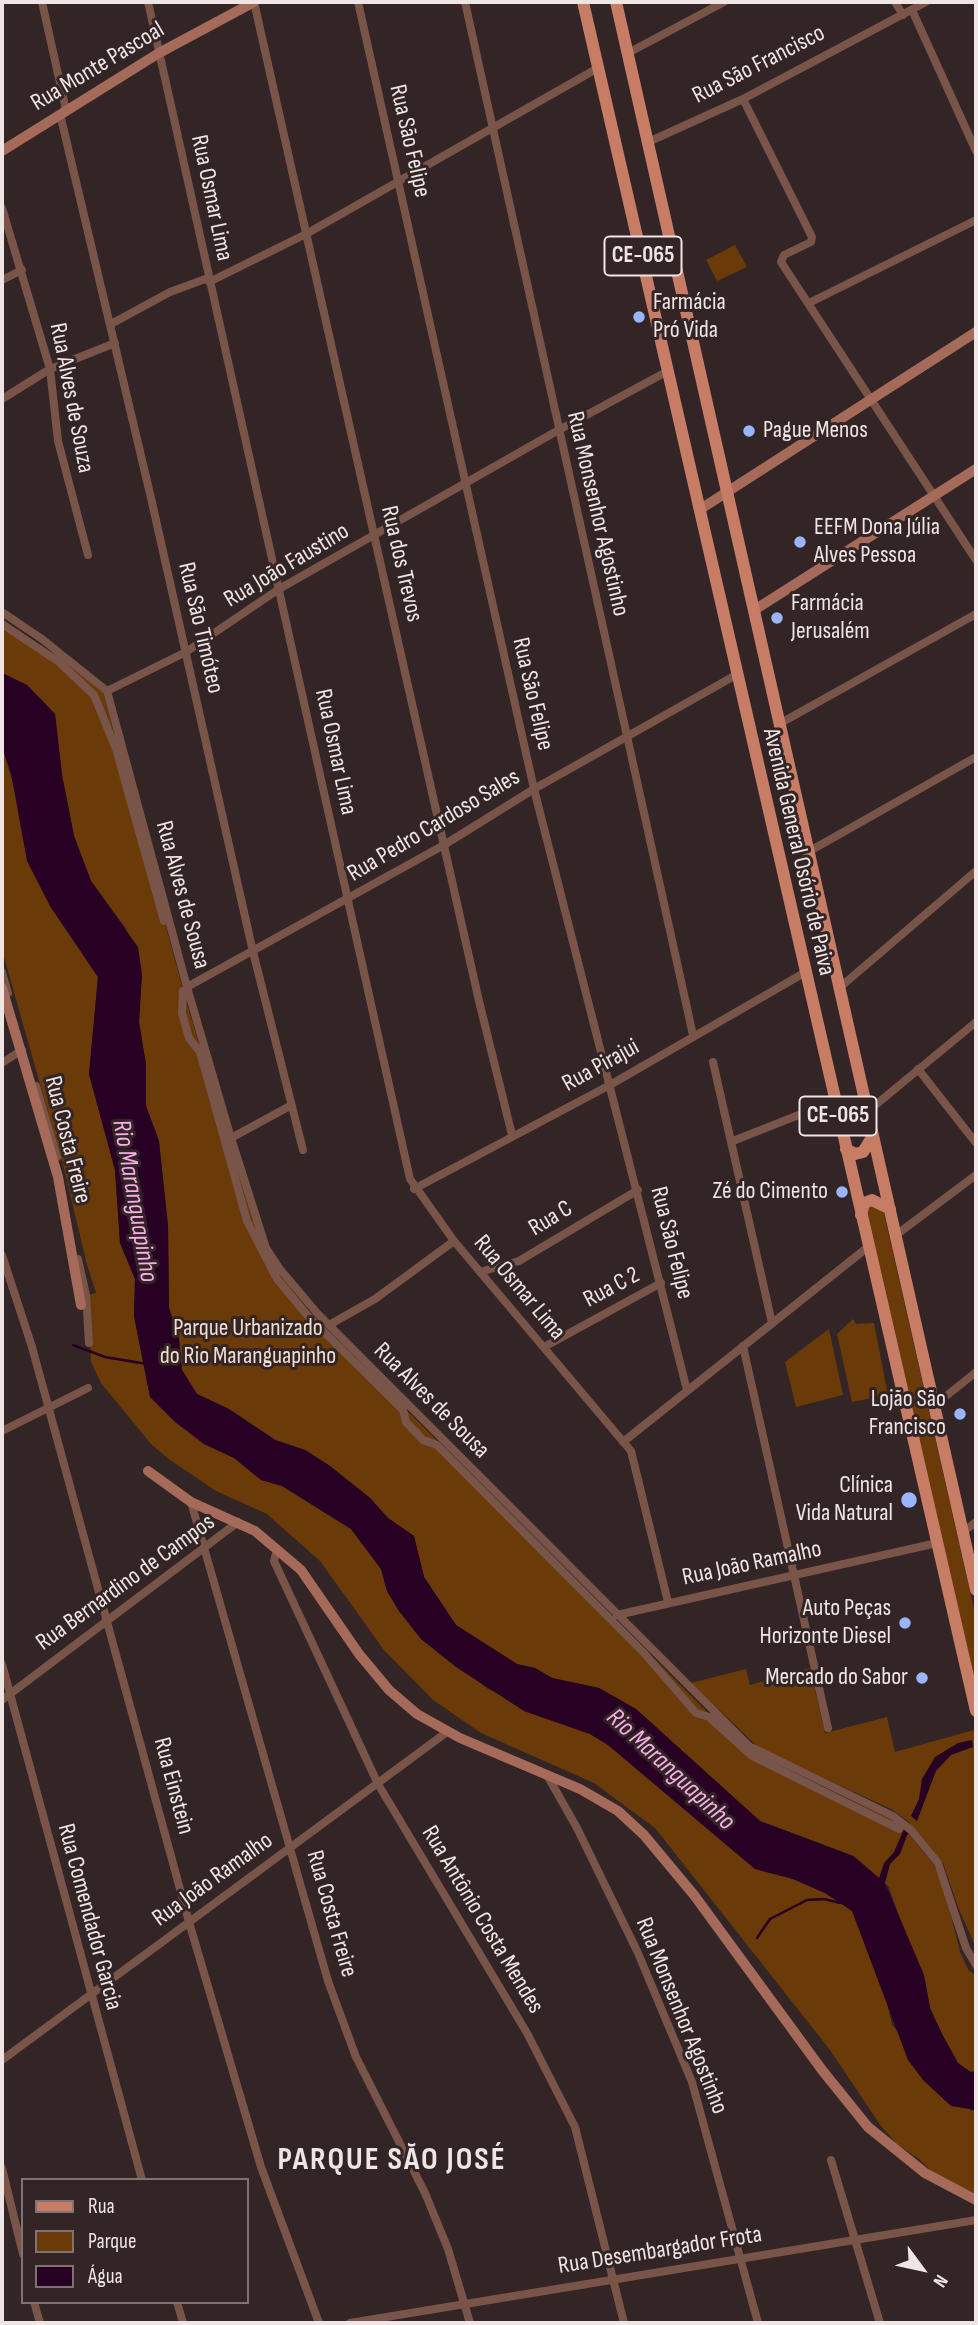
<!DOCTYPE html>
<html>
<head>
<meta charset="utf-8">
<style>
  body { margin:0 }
  #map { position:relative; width:978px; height:2325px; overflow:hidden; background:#332525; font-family:"Sofia Sans Condensed",sans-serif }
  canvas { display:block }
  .frame { position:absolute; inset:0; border:4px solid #efe5e5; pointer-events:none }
  .legend { position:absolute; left:21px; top:2178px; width:228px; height:126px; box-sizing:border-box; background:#332525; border:2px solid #7e7272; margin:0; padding:9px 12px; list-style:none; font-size:21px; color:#efe5e5 }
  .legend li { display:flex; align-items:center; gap:14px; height:35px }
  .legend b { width:35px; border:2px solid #7e7272 }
  .north { position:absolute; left:887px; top:2234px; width:70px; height:70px; -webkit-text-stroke:5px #332525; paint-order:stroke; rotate:123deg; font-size:19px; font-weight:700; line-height:28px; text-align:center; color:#efe5e5 }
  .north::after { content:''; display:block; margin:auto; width:24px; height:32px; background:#efe5e5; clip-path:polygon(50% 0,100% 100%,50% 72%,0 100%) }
</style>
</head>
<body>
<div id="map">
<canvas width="978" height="2325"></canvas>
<div class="frame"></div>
<ul class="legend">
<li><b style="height:9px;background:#c77c65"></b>Rua</li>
<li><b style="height:19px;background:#6a3a09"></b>Parque</li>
<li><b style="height:19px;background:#270024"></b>Água</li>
</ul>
<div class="north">N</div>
</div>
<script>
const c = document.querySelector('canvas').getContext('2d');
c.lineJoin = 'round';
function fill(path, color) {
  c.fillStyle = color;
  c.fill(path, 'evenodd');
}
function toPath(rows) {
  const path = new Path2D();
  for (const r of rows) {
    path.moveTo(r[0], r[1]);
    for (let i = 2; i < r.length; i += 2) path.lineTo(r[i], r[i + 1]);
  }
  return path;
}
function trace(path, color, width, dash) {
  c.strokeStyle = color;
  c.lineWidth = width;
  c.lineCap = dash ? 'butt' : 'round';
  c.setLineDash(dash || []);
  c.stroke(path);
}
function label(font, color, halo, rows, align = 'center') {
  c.font = font + ' "Sofia Sans Condensed",sans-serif';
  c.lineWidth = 6;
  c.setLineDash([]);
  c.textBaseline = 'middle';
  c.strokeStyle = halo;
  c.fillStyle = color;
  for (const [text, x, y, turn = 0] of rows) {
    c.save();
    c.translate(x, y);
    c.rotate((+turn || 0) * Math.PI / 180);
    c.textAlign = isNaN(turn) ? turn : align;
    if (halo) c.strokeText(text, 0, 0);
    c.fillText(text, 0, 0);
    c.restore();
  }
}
const green = toPath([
  [735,245,747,267,717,281,706,260],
  [2,619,71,666,103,692,186,1001,231,1147,275,1268,314,1317,736,1741,755,1756,891,1819,908,1833,934,1865,944,1887,960,1952,969,1971,976,1975,976,2071,971,2072,958,2063,942,2034,930,2008,924,1975,906,1937,889,1887,854,1856,760,1821,636,1709,599,1688,552,1678,535,1668,517,1664,456,1625,424,1577,414,1536,388,1518,370,1498,330,1466,305,1450,276,1440,229,1409,197,1394,182,1370,179,1339,169,1308,168,1226,159,1141,146,1106,146,1064,139,1022,142,974,125,927,91,881,74,836,62,775,55,714,27,685,2,673],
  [2,747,50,906,98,977,89,1074,115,1170,120,1243,135,1279,134,1316,150,1397,204,1444,234,1458,261,1480,282,1486,351,1529,381,1569,387,1591,399,1611,421,1639,488,1689,506,1697,524,1711,590,1734,608,1745,755,1869,793,1879,825,1893,852,1911,885,1994,892,2025,971,2111,976,2110,976,2197,936,2176,919,2159,897,2144,881,2126,830,2050,655,1828,594,1783,481,1733,433,1700,384,1650,320,1561,267,1514,216,1491,170,1460,151,1444,101,1383,91,1362,88,1295,96,1293,86,1261,65,1172,2,950],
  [870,1204,883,1209,976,1618,976,1686,866,1211],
  [853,1319,856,1324,874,1323,888,1395,852,1402,837,1334],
  [829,1329,843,1395,796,1407,785,1362],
  [810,1668,825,1733,887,1717,895,1752,974,1730,976,1948,958,1907,943,1863,908,1821,891,1809,759,1748,691,1683,746,1669,750,1685]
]);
const water = toPath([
  [2,673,27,685,55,714,62,775,74,836,91,881,138,947,142,974,139,1022,146,1064,146,1106,159,1141,168,1226,169,1308,179,1339,182,1370,197,1394,229,1409,275,1440,305,1450,330,1466,370,1498,388,1518,414,1536,424,1577,456,1625,517,1664,535,1668,552,1678,599,1688,636,1709,760,1821,853,1856,879,1878,884,1863,894,1852,904,1829,908,1833,900,1854,890,1864,885,1883,924,1975,930,2008,942,2034,958,2063,970,2072,976,2071,976,2110,951,2106,923,2080,908,2060,852,1911,825,1893,793,1879,755,1869,608,1745,590,1734,524,1711,456,1667,421,1639,399,1611,387,1591,381,1569,351,1529,282,1486,261,1480,234,1458,204,1444,175,1422,150,1397,134,1316,135,1279,120,1243,115,1170,89,1074,98,977,50,906,27,861,11,773,2,747],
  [972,1740,973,1747,951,1755,936,1771,917,1821,911,1816,919,1799,922,1779,935,1757,958,1743]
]);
const stream = toPath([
  [73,1345,105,1357,147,1364],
  [757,1938,770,1919,807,1900,824,1899,840,1903]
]);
const street = toPath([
  [42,2,66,110],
  [148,2,410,1179,454,1241,631,1451,668,1602],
  [254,2,479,1001,512,1135],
  [358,2,534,789,687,1390],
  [465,2,693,1035],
  [895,2,903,15],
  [912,10,976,151],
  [628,53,724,2],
  [743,99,812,237,811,242,784,255,781,262,976,560],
  [60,114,151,498,253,952,303,1150],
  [646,143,743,99,926,2],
  [2,208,50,369,58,441,88,555],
  [2,280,22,270],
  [209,282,306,234,598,68],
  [809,303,976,220],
  [111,324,170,292,208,278],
  [2,399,50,369,115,343],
  [2,612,42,639,107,691,187,987,231,1138,266,1248,279,1268,317,1313,749,1746,893,1816,911,1830,938,1863,966,1948,976,1965],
  [2,624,59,662,94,695,116,749,164,921],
  [107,691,186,652,279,589,557,431,668,371],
  [779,724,976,614],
  [808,852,976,757],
  [2,972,8,993],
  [187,987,444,845,534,789,736,675],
  [838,989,976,871],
  [183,991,182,1013,189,1038,200,1052,247,1221,277,1279,307,1315,403,1410,406,1422,423,1440,437,1445,644,1653,696,1713,709,1717,752,1756,899,1829],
  [713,1062,772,1323],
  [2,1063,22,1050],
  [918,1069,976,1143],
  [36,1086,57,1157],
  [867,1112,976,1022],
  [231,1138,290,1106],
  [733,1141,834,1101],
  [414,1189,610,1085,804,973],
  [896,1235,976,1175],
  [2,1255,32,1347,189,1922,261,2167,319,2323],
  [78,1259,86,1295,89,1343],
  [480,1272,519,1261,638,1190],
  [329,1325,375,1299,454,1241],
  [743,1346,828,1728],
  [544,1347,661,1283],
  [935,1405,976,1372],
  [2,1431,88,1388],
  [623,1442,868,1247],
  [191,1502,328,1981,356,2057,425,2193,448,2249,470,2323],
  [963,1532,976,1522],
  [277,1549,274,1561,378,1784,527,2033,575,2127,624,2323],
  [617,1615,937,1543],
  [2,1664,142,2180],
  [2,1700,238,1522],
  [547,1775,577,1828,638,1953,692,2082,758,2323],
  [2,2060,447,1732],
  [831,2160,880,2323],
  [2,2168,23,2254],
  [34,2302,40,2323],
  [177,2302,183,2323],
  [350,2323,976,2220]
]);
const secondary = toPath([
  [2,151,159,53,254,2],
  [699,510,976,332],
  [756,609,976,469],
  [2,988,58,1177,81,1305],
  [148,1471,191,1502,255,1531,301,1570,359,1654,389,1690,417,1714,460,1738,580,1789,618,1811,644,1835,694,1895,822,2070,868,2127,925,2173,976,2200]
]);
const primary = toPath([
  [583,2,976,1711],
  [616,2,976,1590],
  [846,1149,855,1154,863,1152,873,1136],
  [861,1215,864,1203,872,1200,890,1209]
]);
const markers = [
  [639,317,7,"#9ab5fd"],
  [749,431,7,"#9ab5fd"],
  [800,542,7,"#9ab5fd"],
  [777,618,7,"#9ab5fd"],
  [842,1192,7,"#9ab5fd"],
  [960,1414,7,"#9ab5fd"],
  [909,1500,9,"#9ab5fd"],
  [905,1623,7,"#9ab5fd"],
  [922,1678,7,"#9ab5fd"]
];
const shields = [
  [643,256,77],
  [838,1116,77]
];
const shieldNames = [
  ["CE-065",643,256],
  ["CE-065",838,1116]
];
const streetNames = [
  ["Rua São Francisco",759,65,-27],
  ["Rua Monte Pascoal",98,67,-31],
  ["Rua São Felipe",409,141,77],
  ["Rua Osmar Lima",211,198,78],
  ["Rua Alves de Souza",71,398,79],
  ["Rua Monsenhor Agostinho",597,514,77],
  ["Rua dos Trevos",401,564,77],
  ["Rua João Faustino",287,566,-31],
  ["Rua São Timóteo",200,628,77],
  ["Rua São Felipe",532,694,77],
  ["Rua Osmar Lima",335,752,78],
  ["Rua Pedro Cardoso Sales",434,826,-31],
  ["Avenida General Osório de Paiva",798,852,77],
  ["Rua Alves de Sousa",182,895,75],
  ["Rua Pirajui",601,1066,-29],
  ["Rua Costa Freire",67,1140,76],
  ["Rua C",551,1219,-31],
  ["Rua São Felipe",671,1243,76],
  ["Rua Osmar Lima",519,1288,50],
  ["Rua C 2",612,1288,-28],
  ["Rua Alves de Sousa",431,1401,45],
  ["Rua João Ramalho",752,1564,-12],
  ["Rua Bernardino de Campos",126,1583,-36],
  ["Rua Einstein",173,1786,75],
  ["Rua João Ramalho",213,1880,-36],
  ["Rua Costa Freire",331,1914,74],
  ["Rua Comendador Garcia",89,1917,75],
  ["Rua Antônio Costa Mendes",482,1920,59],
  ["Rua Monsenhor Agostinho",681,2016,68],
  ["Rua Desembargador Frota",660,2251,-9]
];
const poiNames = [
  ["Farmácia",653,303,"left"],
  ["Pró Vida",653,331,"left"],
  ["Pague Menos",763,431,"left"],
  ["EEFM Dona Júlia",814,528,"left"],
  ["Alves Pessoa",814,556,"left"],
  ["Farmácia",791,604,"left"],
  ["Jerusalém",791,632,"left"],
  ["Zé do Cimento",828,1192],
  ["Lojão São",946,1400],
  ["Francisco",946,1428],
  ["Clínica",893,1486],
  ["Vida Natural",893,1514],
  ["Auto Peças",891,1609],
  ["Horizonte Diesel",891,1637],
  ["Mercado do Sabor",908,1678]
];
const parkNames = [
  ["Parque Urbanizado",248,1329],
  ["do Rio Maranguapinho",248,1357]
];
const waterNames = [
  ["Rio Maranguapinho",134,1201,80],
  ["Rio Maranguapinho",670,1770,43]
];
const districtNames = [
  ["PARQUE SĂO JOSÉ",392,2161]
];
fill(green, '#6a3a09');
fill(water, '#270024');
trace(stream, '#270024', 2.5);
trace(street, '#795448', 8);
trace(secondary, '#a56a59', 10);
trace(primary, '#c77c65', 12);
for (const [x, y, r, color] of markers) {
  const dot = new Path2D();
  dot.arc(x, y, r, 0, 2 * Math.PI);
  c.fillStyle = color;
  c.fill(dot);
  trace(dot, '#332525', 2.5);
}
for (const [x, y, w] of shields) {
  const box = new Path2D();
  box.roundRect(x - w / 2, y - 19.5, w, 39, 5);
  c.fillStyle = '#332525';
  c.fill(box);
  trace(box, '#efe5e5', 2);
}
label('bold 23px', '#efe5e5', null, shieldNames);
label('24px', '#efe5e5', '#332525', streetNames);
label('24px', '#efe5e5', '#332525', poiNames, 'right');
label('24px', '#f2ded0', '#332525', parkNames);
label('italic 26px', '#f9adec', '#332525', waterNames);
c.letterSpacing = '2px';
label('bold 32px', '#efe5e5', '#332525', districtNames);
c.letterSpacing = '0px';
</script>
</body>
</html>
